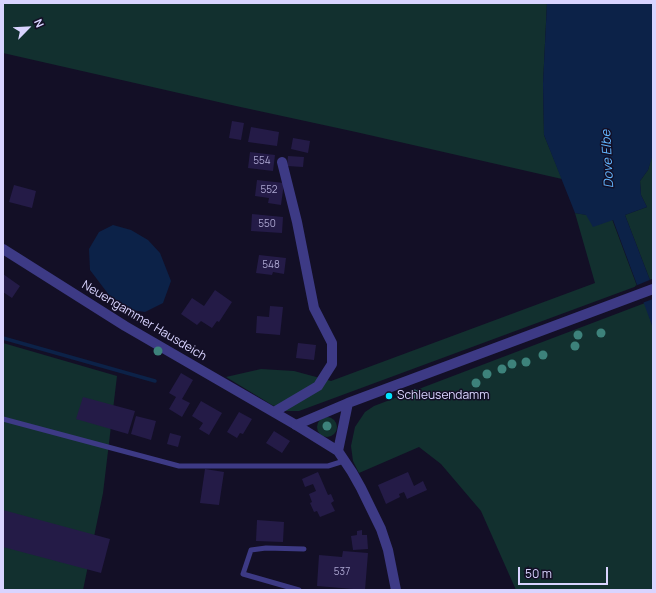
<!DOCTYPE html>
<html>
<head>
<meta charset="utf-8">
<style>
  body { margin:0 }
  #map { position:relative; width:656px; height:593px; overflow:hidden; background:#130f26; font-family:Manrope,sans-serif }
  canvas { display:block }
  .frame { position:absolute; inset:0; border:4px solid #d9d4ff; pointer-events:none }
  .north { position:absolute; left:8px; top:8px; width:40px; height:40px; -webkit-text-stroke:3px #130f26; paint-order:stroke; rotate:66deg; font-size:11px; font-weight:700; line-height:16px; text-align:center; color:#d9d4ff }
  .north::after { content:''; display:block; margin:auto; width:14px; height:18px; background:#d9d4ff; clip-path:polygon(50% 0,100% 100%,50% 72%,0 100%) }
  .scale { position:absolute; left:518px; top:567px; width:90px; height:18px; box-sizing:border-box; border:2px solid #d9d4ff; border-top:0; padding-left:5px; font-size:12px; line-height:14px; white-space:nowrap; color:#d9d4ff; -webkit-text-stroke:3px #130f26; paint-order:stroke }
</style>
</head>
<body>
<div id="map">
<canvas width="656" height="593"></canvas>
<div class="frame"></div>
<div class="north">N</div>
<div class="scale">50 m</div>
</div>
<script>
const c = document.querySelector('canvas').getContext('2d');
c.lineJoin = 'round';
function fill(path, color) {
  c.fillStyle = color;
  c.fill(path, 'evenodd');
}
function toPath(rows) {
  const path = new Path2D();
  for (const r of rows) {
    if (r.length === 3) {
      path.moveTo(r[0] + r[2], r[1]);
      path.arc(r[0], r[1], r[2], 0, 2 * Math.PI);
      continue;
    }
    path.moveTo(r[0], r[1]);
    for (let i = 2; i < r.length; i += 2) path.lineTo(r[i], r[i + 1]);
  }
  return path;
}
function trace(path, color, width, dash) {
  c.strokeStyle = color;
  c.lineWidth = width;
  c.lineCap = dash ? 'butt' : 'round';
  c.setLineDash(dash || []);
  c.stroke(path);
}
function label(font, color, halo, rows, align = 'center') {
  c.font = font + ' Manrope,sans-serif';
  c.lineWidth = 3;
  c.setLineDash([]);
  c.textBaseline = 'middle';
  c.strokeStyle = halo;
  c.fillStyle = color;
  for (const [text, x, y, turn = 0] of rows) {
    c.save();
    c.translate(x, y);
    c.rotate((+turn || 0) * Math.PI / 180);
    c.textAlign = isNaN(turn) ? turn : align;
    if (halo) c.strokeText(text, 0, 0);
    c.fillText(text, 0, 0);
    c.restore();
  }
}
const green = toPath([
  [3,3,547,3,543,84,544,135,562,179,356,132,236,106,3,53],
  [652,154,653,154,653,279,650,280,625,215,647,207,641,195,640,181,648,170],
  [575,213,612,219,637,286,299,411,285,411,272,405,226,377,261,369,294,371,331,381,595,283],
  [645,303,653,328,653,590,516,590,481,511,441,464,419,447,359,473,353,461,351,446,355,427,365,412,374,406],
  [3,343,117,376,103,493,83,590,3,590],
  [327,427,10]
]);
const water = toPath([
  [547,3,653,3,653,154,648,170,640,181,641,195,647,207,625,215,653,288,653,328,613,220,593,227,586,215,575,213,544,135,543,84],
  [113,225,131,230,148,240,160,253,171,281,163,303,145,312,131,310,109,295,90,270,89,249,99,232]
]);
const pier = toPath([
  [652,279,653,299,642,303,635,286]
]);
const stream = toPath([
  [3,338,155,381]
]);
const building = toPath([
  [232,121,244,123,241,140,229,138],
  [251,127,279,132,277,146,248,142],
  [293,138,310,141,308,153,291,149],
  [250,152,275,155,273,171,248,168],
  [288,156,304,157,303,167,287,166],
  [257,180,284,183,281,205,268,203,269,198,255,196],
  [14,185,36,191,32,208,9,202],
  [252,214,283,217,282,233,251,231],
  [259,255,286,258,284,274,273,272,272,275,256,273],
  [3,274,20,286,12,298,3,292],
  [215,290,232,302,219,322,217,321,212,328,201,321,197,325,181,314,192,298,204,306],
  [270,306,283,307,280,335,256,333,257,316,269,317],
  [298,343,316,345,314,360,296,358],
  [181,373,193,380,182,399,190,403,182,417,169,409,176,397,169,393],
  [83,397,135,411,128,434,76,419],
  [201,401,222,413,209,435,199,429,203,423,192,416],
  [239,412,252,419,243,434,240,433,237,438,227,432],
  [136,416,156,421,151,440,131,434],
  [274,431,290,441,282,453,266,443],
  [170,433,181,436,178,447,167,444],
  [205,469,224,472,219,505,200,503],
  [318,472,328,495,331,494,334,501,331,503,335,511,320,517,317,511,314,512,310,503,312,502,309,494,316,491,313,484,305,487,302,479],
  [408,472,414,486,423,481,427,490,407,499,404,492,399,494,400,497,386,504,378,485],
  [3,510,110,539,101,573,3,547],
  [257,520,284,522,283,542,256,541],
  [362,530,362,535,367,535,368,549,353,550,351,536,357,535,357,531],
  [343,551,368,553,365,590,317,586,319,555,342,557]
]);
const service = toPath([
  [3,419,179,466,328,466,344,461],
  [299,590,243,574,251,550,266,548,304,549]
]);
const minor = toPath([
  [3,249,125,326,296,425],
  [274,412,318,386,332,364,332,343,314,308,297,222,282,162]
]);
const tertiary = toPath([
  [296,425,348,403,653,289],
  [296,425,338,451,352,472,361,488,381,529,388,550,396,590],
  [338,451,348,403]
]);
const trees = [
  [601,333],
  [578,335],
  [575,346],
  [158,351],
  [543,355],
  [526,362],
  [512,364],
  [502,369],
  [487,374],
  [476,383],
  [414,394],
  [401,395],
  [327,426]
];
const markers = [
  [389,396,4,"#00e5ff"]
];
const numberNames = [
  ["554",262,161],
  ["552",269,190],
  ["550",267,224],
  ["548",271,265],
  ["537",342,572]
];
const streetNames = [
  ["Neuengammer Hausdeich",144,321,31]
];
const poiNames = [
  ["Schleusendamm",397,396]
];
const waterNames = [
  ["Dove Elbe",608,159,-93]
];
fill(green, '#12302f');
fill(water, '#0c2248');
fill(pier, '#130f26');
trace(stream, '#0c2248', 3.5);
fill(building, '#241b47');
trace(service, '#3d3a85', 5);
trace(minor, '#3d3a85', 10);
trace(tertiary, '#3d3a85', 10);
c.fillStyle = '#3d827b';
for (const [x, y] of trees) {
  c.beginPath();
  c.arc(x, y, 4.5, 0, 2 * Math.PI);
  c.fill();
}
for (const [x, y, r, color] of markers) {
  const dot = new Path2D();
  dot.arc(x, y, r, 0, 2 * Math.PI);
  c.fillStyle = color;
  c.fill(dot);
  trace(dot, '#130f26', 1.5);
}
label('10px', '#aca6d1', null, numberNames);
label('12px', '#d9d4ff', '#130f26', streetNames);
label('12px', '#d9d4ff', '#130f26', poiNames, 'left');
label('italic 13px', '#62b6ff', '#130f26', waterNames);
</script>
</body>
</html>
